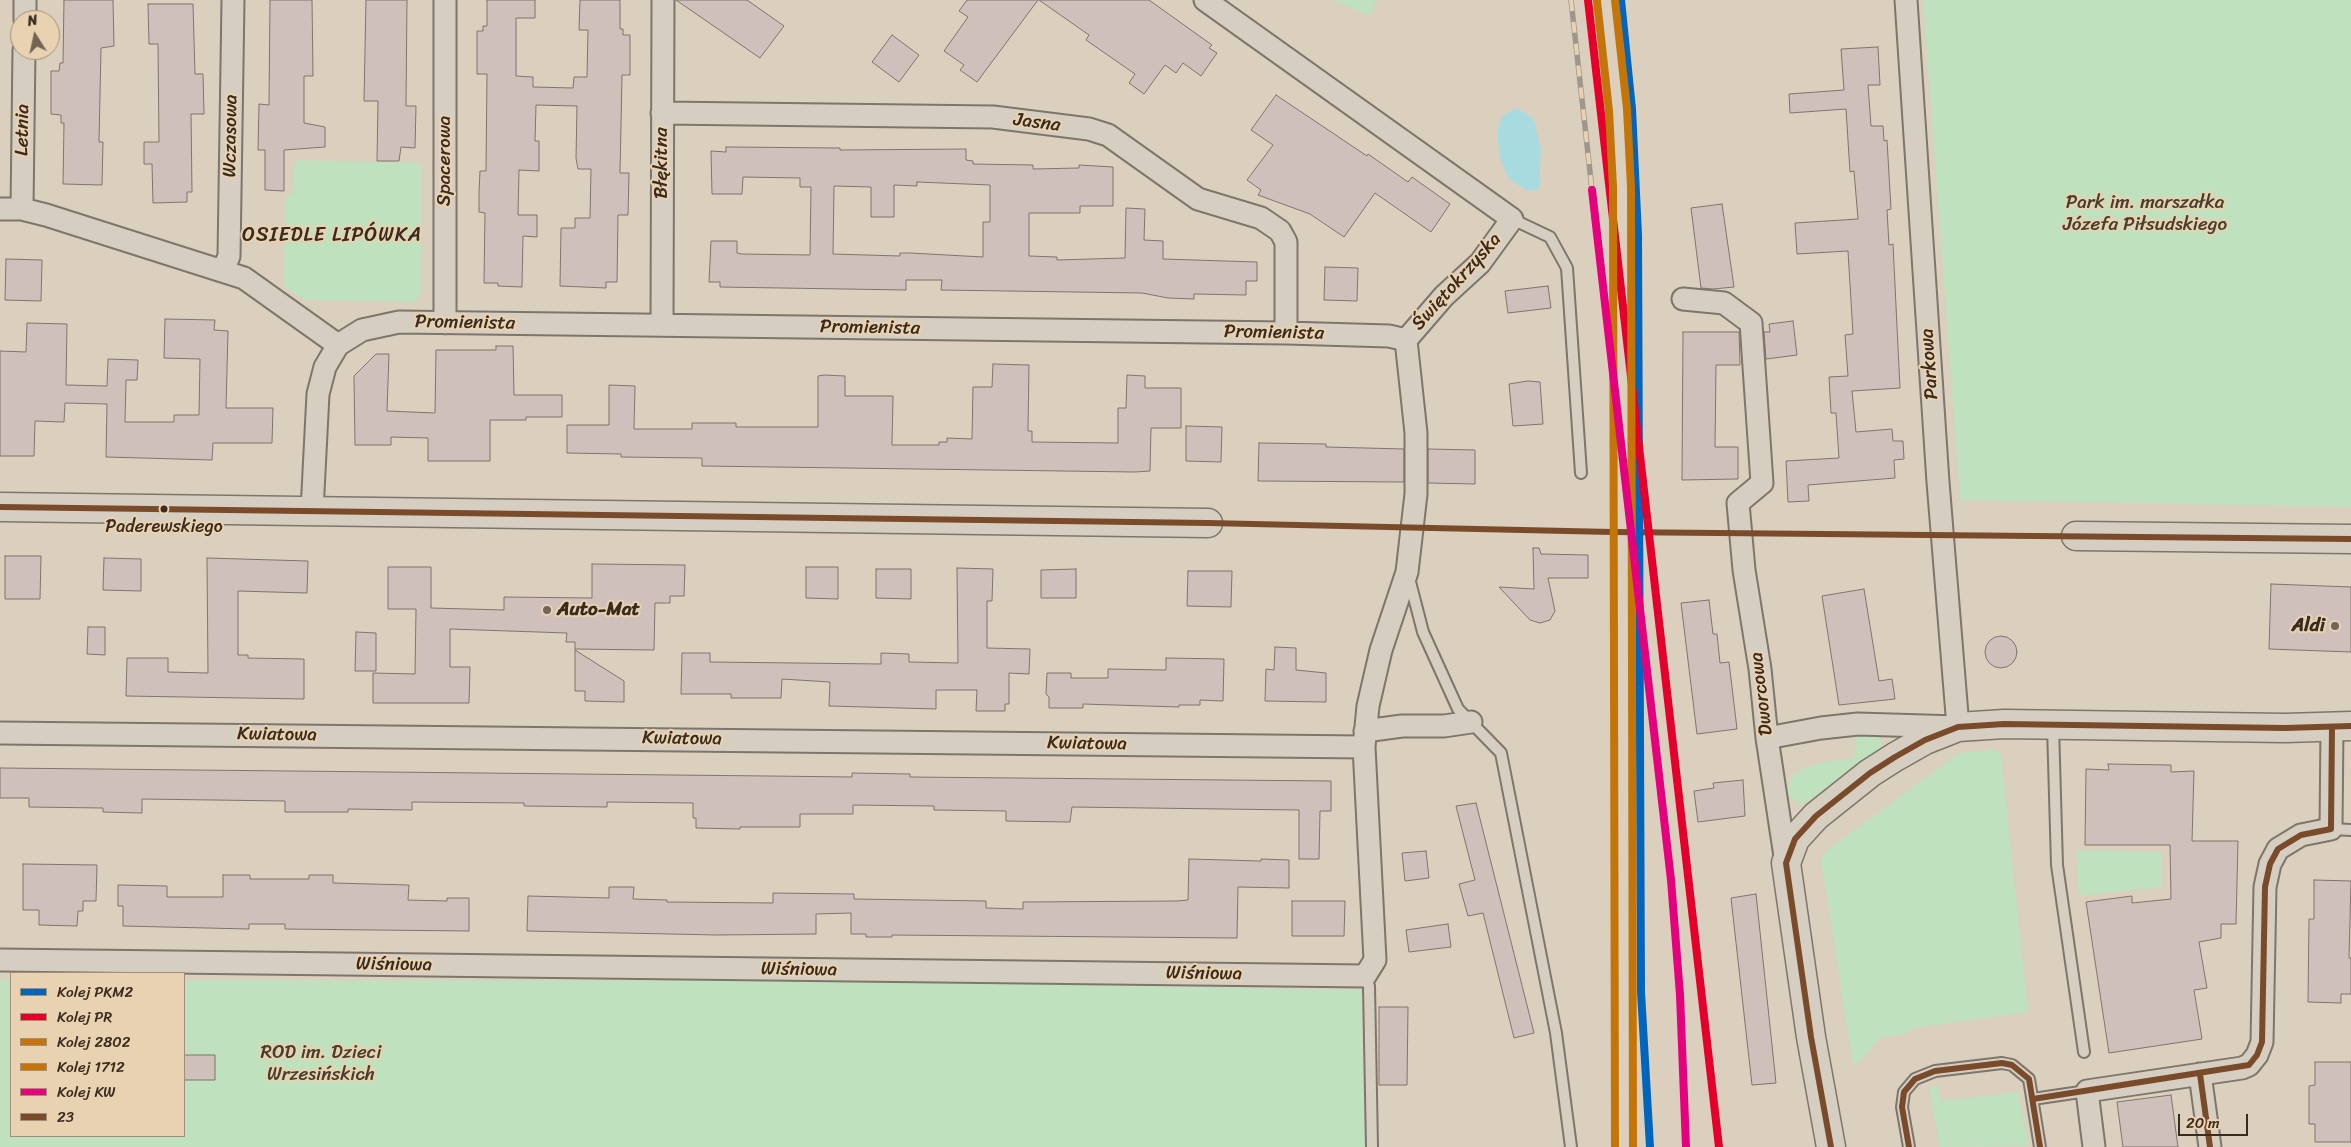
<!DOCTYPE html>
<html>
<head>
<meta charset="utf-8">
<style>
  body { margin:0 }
  #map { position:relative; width:2351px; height:1147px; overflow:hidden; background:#dbcfbe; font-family:Sriracha,sans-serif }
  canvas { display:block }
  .legend { position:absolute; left:10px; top:972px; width:175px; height:165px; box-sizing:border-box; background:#e8d2b1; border:1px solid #a38f76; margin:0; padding:6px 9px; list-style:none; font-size:15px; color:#3b2a1e }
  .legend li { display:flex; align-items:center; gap:10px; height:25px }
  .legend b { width:25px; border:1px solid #a38f76 }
  .north { position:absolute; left:10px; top:10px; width:50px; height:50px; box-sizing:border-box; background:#e8d2b1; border:1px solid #a38f76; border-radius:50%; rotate:350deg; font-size:14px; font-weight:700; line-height:20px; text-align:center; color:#3b2a1e }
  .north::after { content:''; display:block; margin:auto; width:18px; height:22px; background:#736456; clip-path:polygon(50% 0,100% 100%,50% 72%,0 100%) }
  .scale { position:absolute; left:2178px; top:1114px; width:70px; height:22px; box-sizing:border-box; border:2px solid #3b2a1e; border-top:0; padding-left:6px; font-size:15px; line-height:18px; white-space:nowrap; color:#3b2a1e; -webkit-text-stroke:4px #e8d2b1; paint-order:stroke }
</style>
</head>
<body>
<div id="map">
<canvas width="2351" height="1147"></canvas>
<ul class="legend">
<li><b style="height:6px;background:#0065bd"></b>Kolej PKM2</li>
<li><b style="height:6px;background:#e4002b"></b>Kolej PR</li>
<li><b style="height:6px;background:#c47509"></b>Kolej 2802</li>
<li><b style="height:6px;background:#c47509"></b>Kolej 1712</li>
<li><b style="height:6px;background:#e5007d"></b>Kolej KW</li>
<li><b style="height:6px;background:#7a4b2a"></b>23</li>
</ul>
<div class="north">N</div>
<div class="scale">20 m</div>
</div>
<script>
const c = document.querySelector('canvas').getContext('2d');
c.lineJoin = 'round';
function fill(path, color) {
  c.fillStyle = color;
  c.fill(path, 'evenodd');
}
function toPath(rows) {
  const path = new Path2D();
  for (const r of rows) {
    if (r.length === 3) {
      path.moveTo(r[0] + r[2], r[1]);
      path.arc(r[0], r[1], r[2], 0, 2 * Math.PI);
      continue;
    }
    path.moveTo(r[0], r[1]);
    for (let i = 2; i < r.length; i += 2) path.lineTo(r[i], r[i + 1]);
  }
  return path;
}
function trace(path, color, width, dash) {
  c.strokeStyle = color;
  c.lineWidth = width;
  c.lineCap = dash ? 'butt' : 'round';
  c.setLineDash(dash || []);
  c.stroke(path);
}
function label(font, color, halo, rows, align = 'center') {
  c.font = font + ' Sriracha,sans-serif';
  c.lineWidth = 4;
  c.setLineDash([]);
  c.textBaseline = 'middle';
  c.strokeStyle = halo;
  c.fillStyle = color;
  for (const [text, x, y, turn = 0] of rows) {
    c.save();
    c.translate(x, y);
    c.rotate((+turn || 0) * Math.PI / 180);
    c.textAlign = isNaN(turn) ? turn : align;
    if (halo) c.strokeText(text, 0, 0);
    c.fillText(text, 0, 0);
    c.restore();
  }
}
const green = toPath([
  [1332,0,1376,0,1370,16],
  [1923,0,2351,0,2351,507,1960,500],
  [295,160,422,163,421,293,415,302,304,300,284,286,285,194,292,195],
  [1856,735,1873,735,1880,738,1882,747,1801,806,1787,794,1790,778,1802,769,1819,763,1854,758],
  [1992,749,2001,754,2028,1012,1914,1028,1906,1034,1880,1038,1858,1063,1853,1065,1821,860,1826,851,1959,753],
  [2076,850,2162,852,2162,887,2079,896],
  [0,980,11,980,11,1136,184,1136,184,980,838,981,1361,990,1365,1147,0,1147],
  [1938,1085,1941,1101,2018,1092,2029,1146,1940,1147,1929,1087]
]);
const water = toPath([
  [1516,108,1533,118,1541,149,1539,189,1527,191,1508,178,1500,158,1497,134,1502,116]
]);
const building = toPath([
  [64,0,113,0,114,46,101,48,99,142,103,142,102,185,63,184,64,123,61,123,61,115,51,114,51,71,59,71,60,63,63,63,64,0],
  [270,0,312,0,313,76,304,76,304,123,325,127,325,147,284,150,284,191,265,190,265,150,258,150,259,104,269,105,270,0],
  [366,0,407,0,406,106,416,106,415,148,401,147,399,161,377,161,378,101,364,101,366,0],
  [487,0,535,0,535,18,516,18,516,76,533,77,533,87,573,88,574,77,587,77,588,30,579,30,580,0,620,0,620,29,623,29,623,35,630,35,630,75,622,75,620,173,629,173,628,215,618,215,617,282,606,282,606,288,560,286,561,228,575,228,575,218,590,218,591,169,578,169,576,158,577,106,536,105,535,141,539,141,539,171,519,170,518,215,537,215,537,237,523,236,522,287,498,286,498,283,484,283,485,213,479,212,479,192,480,171,486,171,487,74,477,74,477,31,483,31,483,26,487,26,487,0],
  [676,0,747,0,784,26,760,58,676,0],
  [967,0,1038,0,977,82,960,70,964,65,944,51,968,17,959,11,967,0],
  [1039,0,1149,0,1212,45,1209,48,1217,53,1201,76,1183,63,1176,73,1165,65,1144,94,1129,83,1135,74,1086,40,1089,35,1039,0],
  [148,4,193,4,195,74,203,74,204,114,191,114,192,192,187,192,187,202,153,203,152,164,144,164,144,142,159,142,158,44,149,44,148,4],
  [892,35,919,55,899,82,872,62,892,35],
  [1878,47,1880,85,1868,85,1871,126,1883,126,1884,141,1887,140,1891,209,1887,210,1889,245,1893,244,1900,388,1852,391,1856,432,1892,429,1893,441,1903,441,1904,459,1894,460,1895,478,1808,485,1809,501,1788,502,1786,461,1839,458,1836,413,1831,413,1829,377,1848,376,1845,335,1853,334,1848,251,1797,254,1795,223,1858,219,1854,171,1850,172,1846,109,1790,113,1789,94,1844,90,1841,49,1878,47],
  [1276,95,1367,156,1368,154,1408,182,1412,177,1450,204,1431,232,1375,193,1344,237,1310,214,1258,195,1261,190,1247,180,1273,145,1251,130,1276,95],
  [726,147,840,148,840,150,966,149,966,160,973,161,973,164,1033,165,1033,169,1079,168,1079,165,1113,167,1113,206,1080,206,1080,213,1029,213,1029,256,1057,257,1057,260,1125,258,1126,208,1145,209,1144,240,1163,241,1163,259,1257,262,1257,281,1246,281,1246,295,1194,294,1194,299,1168,298,1142,293,941,290,942,280,906,280,906,290,720,287,720,282,709,282,711,241,737,241,737,253,741,254,810,255,811,187,800,187,800,178,743,177,742,194,712,194,711,151,726,152,726,147],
  [917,182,990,185,990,222,983,222,983,257,910,253,900,253,900,256,833,254,834,186,871,187,871,217,894,217,894,185,917,186,917,182],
  [1722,204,1734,287,1713,289,1701,288,1691,208,1722,204],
  [6,259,42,260,41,301,5,300,6,259],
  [1325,267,1358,268,1357,301,1324,300,1325,267],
  [1548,286,1551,308,1508,313,1505,291,1548,286],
  [165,319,215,320,214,330,228,331,226,408,273,408,272,443,213,443,212,460,106,457,107,404,65,403,64,422,35,421,34,456,0,456,0,351,26,352,27,323,67,324,66,385,107,386,108,359,138,360,137,380,126,380,125,422,174,422,174,415,199,415,200,359,164,358,165,319],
  [1793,321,1797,355,1766,359,1764,332,1770,332,1769,324,1793,321],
  [1683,332,1739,332,1740,365,1716,365,1715,447,1738,447,1738,479,1682,480,1683,332],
  [496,346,513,346,514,395,562,395,562,417,526,417,526,420,490,420,490,461,428,461,428,438,391,437,391,445,355,445,354,376,376,354,389,354,387,411,435,413,436,350,496,350,496,346],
  [993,364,1029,365,1028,431,1032,431,1032,442,1118,443,1118,408,1126,408,1127,375,1145,376,1145,388,1181,388,1181,428,1151,428,1150,471,1135,472,702,466,702,458,621,457,621,454,567,453,567,425,609,425,609,385,635,386,634,429,692,429,692,423,736,423,736,427,818,427,818,376,824,375,845,376,845,396,893,396,892,445,939,445,939,442,947,442,947,438,972,439,973,387,992,387,993,364],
  [1528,381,1540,382,1543,424,1513,426,1509,384,1528,381],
  [1186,426,1222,427,1221,462,1186,461,1186,426],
  [1259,443,1326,444,1326,447,1404,449,1404,482,1258,481,1259,443],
  [1428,449,1475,450,1475,484,1428,483,1428,449],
  [1533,548,1539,548,1541,554,1588,555,1588,578,1548,578,1555,611,1550,620,1540,623,1530,620,1499,587,1534,589,1533,548],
  [5,556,41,556,40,599,5,599,5,556],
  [104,558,141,559,141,591,103,590,104,558],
  [207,558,308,561,307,593,238,591,238,655,248,655,248,658,304,659,304,699,126,696,127,658,168,658,168,672,208,673,207,558],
  [592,564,685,565,684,596,670,596,670,603,655,603,654,650,575,649,575,642,566,642,567,633,450,629,450,667,470,667,469,703,373,703,373,673,415,674,416,609,388,609,388,567,431,567,431,608,504,610,504,597,592,598,592,564],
  [806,567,838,567,838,599,806,598,806,567],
  [957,568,993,569,992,601,987,601,987,648,1030,649,1029,674,1009,673,1009,704,1005,704,1005,711,976,711,977,690,936,690,936,709,829,706,830,682,782,679,781,698,731,698,731,694,681,694,682,653,710,653,710,662,881,664,881,653,909,654,909,662,958,663,957,568],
  [876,569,911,569,911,599,876,598,876,569],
  [1076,569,1076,598,1041,598,1041,570,1076,569],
  [1188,571,1232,571,1231,607,1187,606,1188,571],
  [2271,584,2351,587,2351,652,2269,649,2271,584],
  [1864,589,1879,681,1892,679,1895,699,1839,705,1822,596,1864,589],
  [1709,600,1713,634,1717,634,1720,663,1729,662,1737,729,1697,734,1681,603,1709,600],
  [88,627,105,627,105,655,87,654,88,627],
  [356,632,376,633,376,671,355,671,356,632],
  [2001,652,16],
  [1275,647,1296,648,1296,670,1326,673,1326,702,1265,701,1266,669,1274,670,1275,647],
  [575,650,624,681,624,702,585,701,585,691,575,691,575,650],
  [1166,658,1224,659,1223,701,1200,700,1200,705,1179,705,1179,707,1083,704,1083,708,1049,708,1049,697,1046,694,1047,673,1071,673,1071,678,1108,678,1108,669,1166,670,1166,658],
  [2108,764,2171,765,2171,772,2194,771,2192,841,2238,841,2236,924,2221,924,2221,938,2199,942,2207,988,2194,990,2202,1039,2109,1053,2086,902,2132,896,2132,903,2171,899,2170,845,2085,845,2086,769,2109,770,2108,764],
  [0,768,768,776,852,777,852,773,910,774,910,777,1331,781,1331,811,1320,811,1319,859,1299,859,1299,810,1072,807,1070,822,1006,821,1006,811,934,810,934,806,853,805,853,814,800,814,800,827,740,827,740,829,696,828,696,818,693,818,693,803,607,802,607,807,524,806,524,803,412,802,412,810,348,809,348,812,285,812,285,801,142,799,142,813,103,812,103,808,29,807,29,798,0,798,0,768],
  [1743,780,1745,816,1698,822,1694,791,1714,788,1713,783,1743,780],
  [1476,803,1534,1033,1514,1038,1483,913,1468,916,1459,884,1475,880,1456,806,1476,803],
  [1426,851,1429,878,1405,881,1402,853,1426,851],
  [1189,859,1261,861,1261,859,1289,860,1289,888,1238,887,1237,938,892,935,892,937,866,937,866,934,851,934,851,913,816,914,816,934,717,935,527,931,528,896,609,898,609,887,634,887,633,899,667,900,667,902,773,903,773,893,854,894,854,899,986,901,986,908,1023,909,1023,902,1177,901,1188,900,1189,859],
  [23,864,97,865,96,901,83,901,83,911,78,911,77,926,39,925,39,910,23,910,23,864],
  [223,875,250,875,250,879,309,879,309,875,333,875,333,883,409,885,408,900,447,901,447,898,469,898,469,931,285,929,285,924,249,924,249,929,123,926,123,906,118,906,118,885,167,886,167,897,223,897,223,875],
  [2314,880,2351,881,2349,958,2351,958,2351,994,2341,994,2341,1003,2308,1002,2309,919,2314,919,2314,880],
  [1756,894,1776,1083,1752,1085,1731,898,1756,894],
  [1292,901,1345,901,1344,936,1292,936,1292,901],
  [1448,924,1451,947,1409,952,1406,930,1448,924],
  [1379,1007,1408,1007,1407,1085,1379,1085,1379,1007],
  [184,1055,215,1055,215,1080,184,1080,184,1055],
  [2315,1062,2351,1062,2351,1142,2315,1142,2315,1124,2309,1124,2309,1086,2315,1085,2315,1062],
  [2171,1095,2178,1147,2123,1147,2117,1102,2171,1095]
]);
const lane = toPath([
  [1512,219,1550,237,1567,268,1581,473],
  [1409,578,1423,632,1458,709,1501,753,1556,1033,1571,1147],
  [2053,726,2057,865,2084,1052],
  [2331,829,2351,830],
  [1365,976,1369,986,1372,1147],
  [2033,1099,2087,1091],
  [1909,1147,1902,1107,1904,1092,1915,1079,1935,1071,2002,1063,2012,1065,2029,1079,2040,1147]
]);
const street = toPath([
  [445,0,445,323],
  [25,20,25,0],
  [662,113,993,117,1089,129,1108,135,1198,199,1261,218,1280,231,1286,242,1286,333],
  [0,209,22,209,46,215,244,278,338,345],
  [22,209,24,50],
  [223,270,229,256,233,0],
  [1683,299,1724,303,1751,323,1762,483,1738,503,1744,570,1760,669,1767,738,1786,863],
  [662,325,663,0],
  [312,511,318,394,325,367,338,345,362,330,399,322,1286,333,1389,336,1406,340],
  [1365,731,1402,726,1444,726,1471,722],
  [0,733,1364,747],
  [1767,738,1821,728,1858,724,1958,727,1938,482,1906,0],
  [0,960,1365,976,1375,960,1364,747,1368,706,1381,650,1407,572,1416,494,1416,433,1406,340,1444,296,1480,263,1512,219,1205,0],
  [2200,1074,2210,1147],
  [2094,1147,2087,1091,2242,1068,2249,1065,2257,1055,2262,1042,2265,887,2270,864,2278,849,2301,835,2331,829,2332,727]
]);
const secondary = toPath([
  [0,507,1208,523],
  [2076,536,2351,539],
  [1831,1147,1811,1037,1786,863,1795,839,1816,816,1870,773,1895,757,1925,740,1958,727,2004,724,2285,728,2351,726]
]);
const rail = toPath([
  [1571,0,1592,190]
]);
const bus1 = toPath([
  [0,507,1208,523,1612,532,2351,539],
  [2200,1074,2210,1147],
  [2033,1099,2249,1065,2257,1055,2262,1042,2265,887,2270,864,2278,849,2301,835,2331,829,2332,727],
  [1831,1147,1811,1037,1786,863,1795,839,1816,816,1870,773,1895,757,1925,740,1958,727,2004,724,2285,728,2351,726],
  [1909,1147,1902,1107,1904,1092,1915,1079,1935,1071,2002,1063,2012,1065,2029,1079,2040,1147]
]);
const rail1 = toPath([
  [1621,0,1632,109,1638,235,1641,992,1650,1147]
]);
const rail2 = toPath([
  [1588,0,1719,1147]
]);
const rail3 = toPath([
  [1597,1,1609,111,1613,187,1615,1147]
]);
const rail4 = toPath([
  [1615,0,1627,109,1631,187,1633,1147]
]);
const rail5 = toPath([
  [1592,190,1671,880,1680,995,1686,1147]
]);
const markers = [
  [164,509,4.5,"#3b2a1e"],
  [547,610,5,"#736456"],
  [2335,626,5,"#736456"]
];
const busNames = [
  ["Paderewskiego",164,527]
];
const streetNames = [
  ["Jasna",1037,123,7],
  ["Letnia",23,130,-89],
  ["Wczasowa",231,136,-89],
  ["Spacerowa",445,161,-90],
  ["Błękitna",662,163,-90],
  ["Świętokrzyska",1457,282,-48],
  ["Promienista",465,323,1],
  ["Promienista",870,328,1],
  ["Promienista",1274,333,1],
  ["Parkowa",1930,364,-94],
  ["Dworcowa",1762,694,-97],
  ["Kwiatowa",277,735,1],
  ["Kwiatowa",682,739,1],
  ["Kwiatowa",1087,744,1],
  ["Wiśniowa",394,965,1],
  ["Wiśniowa",799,970,1],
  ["Wiśniowa",1204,974,1]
];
const parkNames = [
  ["Park im. marszałka",2145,203],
  ["Józefa Piłsudskiego",2145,225],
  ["ROD im. Dzieci",321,1053],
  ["Wrzesińskich",321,1075]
];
const poiNames = [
  ["Auto-Mat",557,610],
  ["Aldi",2325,626,"right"]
];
const neighbourhoodNames = [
  ["OSIEDLE LIPÓWKA",332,236]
];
fill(green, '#bfe1bd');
fill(water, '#a7dbe0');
fill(building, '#d0c0bc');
trace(building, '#7e756b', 1);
trace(lane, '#7e756b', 14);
trace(street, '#7e756b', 25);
trace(secondary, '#7e756b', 31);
trace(lane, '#d7cec2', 10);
trace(street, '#d7cec2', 21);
trace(secondary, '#d7cec2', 28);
trace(rail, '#9f978e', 5.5);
trace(rail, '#e8d2b1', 4, [11]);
trace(bus1, '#7a4b2a', 6);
trace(rail1, '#0065bd', 8);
trace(rail2, '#e4002b', 8);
trace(rail3, '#c47509', 8);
trace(rail4, '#c47509', 8);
trace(rail5, '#e5007d', 8);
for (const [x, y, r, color] of markers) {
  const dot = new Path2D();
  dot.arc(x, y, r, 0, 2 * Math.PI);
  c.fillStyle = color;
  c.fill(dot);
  trace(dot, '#e8d2b1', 2);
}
label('18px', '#3b2a1e', '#e8d2b1', busNames);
label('19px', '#3b2a1e', '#e8d2b1', streetNames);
label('19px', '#463e2e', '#e8d2b1', parkNames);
label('bold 19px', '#3b2a1e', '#e8d2b1', poiNames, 'left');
c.letterSpacing = '1px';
label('20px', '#3b2a1e', '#e8d2b1', neighbourhoodNames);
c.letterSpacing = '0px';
</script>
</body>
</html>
